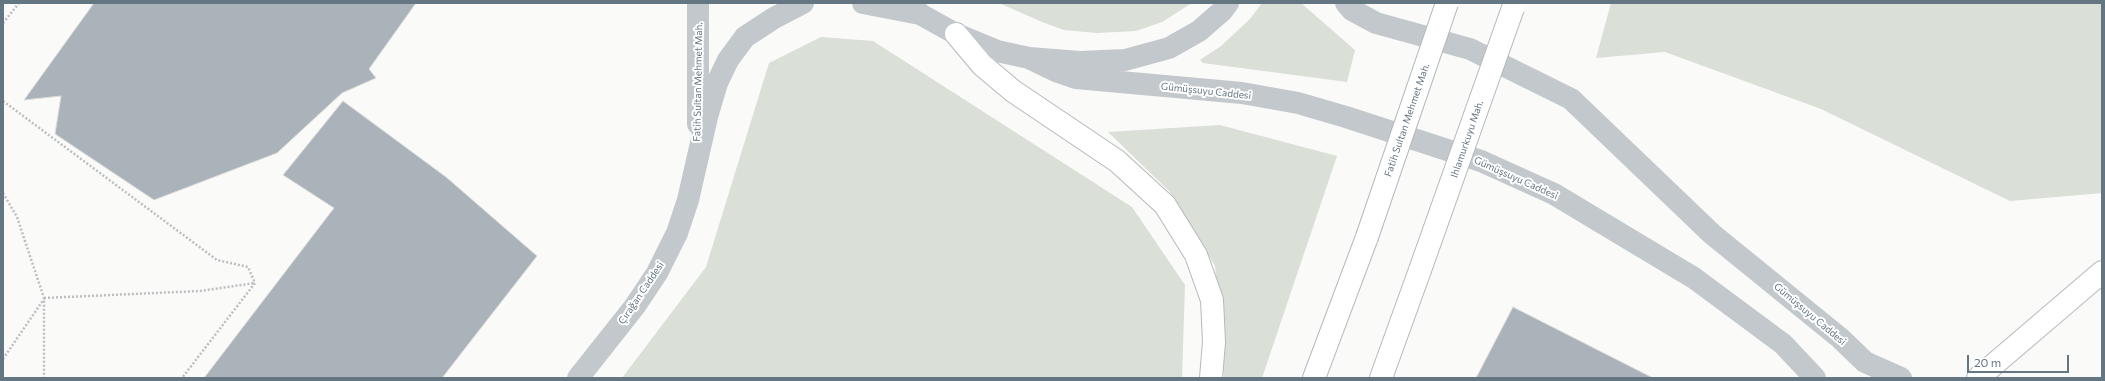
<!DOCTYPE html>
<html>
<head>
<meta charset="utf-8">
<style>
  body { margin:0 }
  #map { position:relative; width:2105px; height:381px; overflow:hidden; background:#fafaf8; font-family:Commissioner,sans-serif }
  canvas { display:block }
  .frame { position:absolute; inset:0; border:4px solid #657683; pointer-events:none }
  .scale { position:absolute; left:1967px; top:355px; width:102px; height:18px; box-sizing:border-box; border:2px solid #657683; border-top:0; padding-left:5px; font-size:12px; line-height:14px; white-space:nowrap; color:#657683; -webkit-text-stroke:3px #fff; paint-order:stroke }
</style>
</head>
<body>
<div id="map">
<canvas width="2105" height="381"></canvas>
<div class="frame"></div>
<div class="scale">20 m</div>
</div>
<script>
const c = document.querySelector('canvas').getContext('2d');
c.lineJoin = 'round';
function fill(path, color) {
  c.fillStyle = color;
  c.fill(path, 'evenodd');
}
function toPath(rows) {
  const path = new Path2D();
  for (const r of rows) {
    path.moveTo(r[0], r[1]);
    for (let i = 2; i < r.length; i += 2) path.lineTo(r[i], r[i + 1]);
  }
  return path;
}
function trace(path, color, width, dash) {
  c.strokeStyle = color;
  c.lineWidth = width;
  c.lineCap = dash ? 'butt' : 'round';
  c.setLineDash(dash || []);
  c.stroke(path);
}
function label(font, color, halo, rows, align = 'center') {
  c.font = font + ' Commissioner,sans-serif';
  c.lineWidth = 4;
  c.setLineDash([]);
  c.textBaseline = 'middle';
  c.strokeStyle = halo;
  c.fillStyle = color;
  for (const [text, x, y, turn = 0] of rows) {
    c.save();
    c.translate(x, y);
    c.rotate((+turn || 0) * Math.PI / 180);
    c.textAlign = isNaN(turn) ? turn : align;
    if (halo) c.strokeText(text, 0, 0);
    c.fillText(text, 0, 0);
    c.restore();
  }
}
const green = toPath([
  [999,3,1192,3,1162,22,1136,31,1097,33,1064,30,1042,22],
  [1262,3,1301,3,1355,50,1347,82,1203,63,1200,60,1221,46,1250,19],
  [1611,3,2102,3,2102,193,2010,201,1821,109,1665,52,1596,58],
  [821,37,873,41,1132,207,1185,285,1182,378,622,378,706,267,769,63],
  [1220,125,1337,156,1262,378,1224,378,1215,266,1169,191,1108,132]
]);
const building = toPath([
  [94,3,416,3,369,69,376,78,342,93,277,153,154,200,55,134,61,96,24,100,94,3],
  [343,101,446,177,537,256,442,378,204,378,334,208,283,175,343,101],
  [1513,307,1653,378,1476,378,1513,307]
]);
const path = toPath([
  [3,23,19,3],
  [3,101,217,260,248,267,255,283,182,378],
  [3,193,17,217,44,298,44,378],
  [44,298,200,291,255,283],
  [3,359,44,299]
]);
const minor = toPath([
  [863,3,920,14],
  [911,3,920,14,956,34,997,51,1029,58,1080,62,1125,60,1169,48,1199,31,1222,11,1228,3],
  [1346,3,1352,10,1376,23,1470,49,1571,99,1712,234,1840,338,1865,362,1901,378],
  [1029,58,1056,71,1076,78,1242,93,1298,103,1346,117,1481,161,1554,194,1694,278,1783,344,1815,378],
  [698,124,698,3],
  [578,378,635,306,657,273,677,233,688,200,707,117,717,83,728,60,745,37,774,18,803,3]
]);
const major = toPath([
  [1978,378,2102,272]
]);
const highway = toPath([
  [956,34,982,65,1013,91,1117,161,1165,205,1196,255,1212,300,1214,342,1211,378],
  [1314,378,1367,237],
  [1381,378,1420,270]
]);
const highwayBridge = toPath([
  [1367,237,1447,3],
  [1420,270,1513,8]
]);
const streetNames = [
  ["Fatih Sultan Mehmet Mah.",698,82,-89],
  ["Gümüşsuyu Caddesi",1206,91,6],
  ["Fatih Sultan Mehmet Mah.",1407,120,-71],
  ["Ihlamurkuyu Mah.",1467,139,-71],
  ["Gümüşsuyu Caddesi",1516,178,24],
  ["Çırağan Caddesi",641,293,-56],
  ["Gümüşsuyu Caddesi",1810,314,40]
];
fill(green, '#dadfd7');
fill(building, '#aab3b9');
trace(building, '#dcdcda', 1);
trace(major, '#b5babe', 24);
trace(highway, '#b4b9bd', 24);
trace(path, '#bbbfc2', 2.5, [2, 2]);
trace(minor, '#c3c8cc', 22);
trace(major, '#fff', 22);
trace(highway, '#fff', 22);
trace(highwayBridge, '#b4b9bd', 24, []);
trace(highwayBridge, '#fff', 22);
label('10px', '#657683', '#fff', streetNames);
</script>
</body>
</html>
